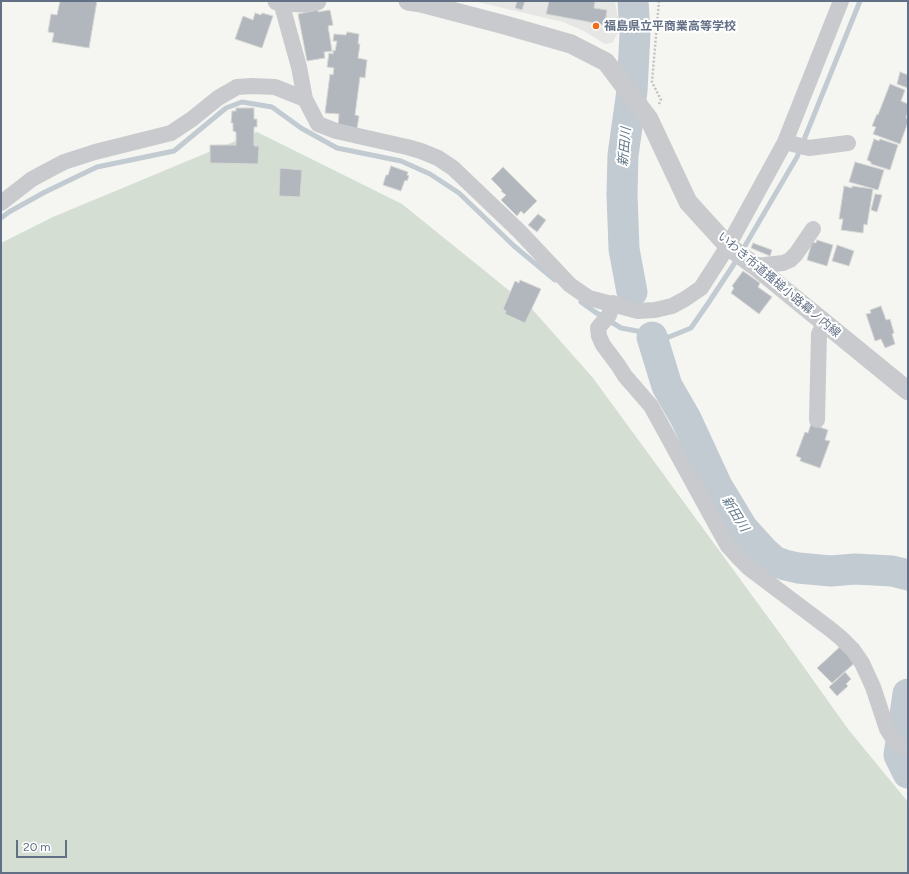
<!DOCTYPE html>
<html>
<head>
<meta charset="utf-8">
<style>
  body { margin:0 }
  #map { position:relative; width:909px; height:874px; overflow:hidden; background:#f5f6f1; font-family:Figtree,sans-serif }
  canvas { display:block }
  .frame { position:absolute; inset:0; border:2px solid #627085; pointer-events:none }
  .scale { position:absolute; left:16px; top:840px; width:51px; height:18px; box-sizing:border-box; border:2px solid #627085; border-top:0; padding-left:5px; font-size:12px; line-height:14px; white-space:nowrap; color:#627085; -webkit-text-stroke:3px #fff; paint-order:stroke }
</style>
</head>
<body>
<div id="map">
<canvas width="909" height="874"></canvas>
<div class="frame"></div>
<div class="scale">20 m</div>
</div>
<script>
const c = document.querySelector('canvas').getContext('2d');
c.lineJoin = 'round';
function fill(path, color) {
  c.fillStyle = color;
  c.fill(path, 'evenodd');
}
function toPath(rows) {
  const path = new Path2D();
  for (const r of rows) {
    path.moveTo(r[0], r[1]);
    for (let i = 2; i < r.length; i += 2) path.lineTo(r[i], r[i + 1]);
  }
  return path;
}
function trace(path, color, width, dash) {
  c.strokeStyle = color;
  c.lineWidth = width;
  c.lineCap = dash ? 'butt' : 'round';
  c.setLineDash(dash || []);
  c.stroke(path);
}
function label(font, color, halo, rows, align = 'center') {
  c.font = font + ' Figtree,"Noto Sans JP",sans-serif';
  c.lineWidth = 4;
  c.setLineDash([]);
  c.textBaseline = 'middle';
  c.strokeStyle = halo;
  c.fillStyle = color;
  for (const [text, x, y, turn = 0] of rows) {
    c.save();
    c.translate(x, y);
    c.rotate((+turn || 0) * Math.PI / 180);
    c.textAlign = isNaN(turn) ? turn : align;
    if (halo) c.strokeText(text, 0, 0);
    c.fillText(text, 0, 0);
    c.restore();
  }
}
const built = toPath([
  [473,1,615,1,620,30,612,43,605,44,584,31,563,22]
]);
const green = toPath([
  [257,132,402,204,532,309,593,378,781,635,848,729,908,802,908,873,1,873,1,243,53,217]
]);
const stream = toPath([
  [1,218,9,212,45,192,97,167,174,151,226,108,242,102,272,107,301,128,337,148,401,161,430,174,459,193,514,246,555,280],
  [742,251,797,157,860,1],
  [581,302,595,312,621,328,669,337,691,328,709,302,738,258]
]);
const river = toPath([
  [632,292,624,249,622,194,623,155,632,91,635,33,633,1],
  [652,337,667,386,686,419,717,486,743,529,764,552,774,561,785,565,798,568,831,571,855,569,892,571,908,575],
  [908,694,899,755,908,773]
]);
const building = toPath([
  [60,1,97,1,89,48,52,42,54,33,48,32,51,14,57,15,60,1],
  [517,1,525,1,522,10,515,8,517,1],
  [549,1,595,1,594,8,607,10,605,25,546,14,549,1],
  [318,10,318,12,330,10,333,25,328,26,332,51,324,52,325,58,307,61,298,14,318,10],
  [255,13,261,15,262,13,273,16,262,48,235,39,243,16,253,20,255,13],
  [347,32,359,34,358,44,360,44,358,58,367,60,365,78,360,77,355,115,359,116,357,129,338,127,339,114,325,113,330,74,333,75,334,68,327,67,329,53,333,54,333,50,335,51,337,41,333,41,334,34,346,35,347,32],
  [900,72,908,75,908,88,897,84,900,72],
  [890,84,905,90,901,101,908,104,908,111,906,118,908,119,908,122,900,144,873,134,876,127,872,126,877,114,878,115,890,84],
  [236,108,254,108,254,119,257,119,257,127,254,127,254,146,259,146,258,164,210,163,210,145,236,145,236,132,233,131,233,123,231,123,232,111,236,111,236,108],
  [874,139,879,141,880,139,898,145,890,170,871,164,871,162,867,160,874,139],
  [855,162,884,170,878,190,849,182,855,162],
  [391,166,408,172,407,175,409,176,407,181,405,180,401,191,383,185,386,175,388,175,391,166],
  [503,167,537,201,524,214,521,211,517,216,501,200,506,195,501,191,502,190,491,179,503,167],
  [280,168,302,170,300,197,279,196,280,168],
  [844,186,852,188,852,186,873,189,867,225,864,224,863,233,841,230,843,219,839,219,844,186],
  [875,194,882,195,877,212,871,210,875,194],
  [538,214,546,220,537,232,528,225,538,214],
  [817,240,833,245,827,266,807,260,812,242,816,243,817,240],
  [753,243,772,250,770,256,751,248,753,243],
  [837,245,854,251,849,266,832,261,837,245],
  [743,271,760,283,758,287,772,297,759,314,731,293,734,288,732,286,743,271],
  [520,280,541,289,525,323,505,314,506,311,503,309,515,281,519,283,520,280],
  [881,306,886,320,890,319,894,333,892,334,895,344,885,348,881,339,875,341,866,314,871,313,870,310,881,306],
  [811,424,828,430,825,440,830,441,820,468,800,461,801,458,796,456,805,432,808,433,811,424],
  [843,644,858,660,832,683,817,668,843,644],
  [845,672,851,679,846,684,848,686,837,696,829,687,845,672]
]);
const path = toPath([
  [659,104,661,100,652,82,659,1]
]);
const minor = toPath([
  [281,2,299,67,305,99],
  [785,142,809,148,848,143],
  [1,203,32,179,64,162,95,152,171,133,192,119,218,98,237,87,252,86,275,87,305,99,318,124,336,131,407,147,421,151,438,158,453,168,519,231,570,285,589,298,638,311,655,310,672,306,685,299,701,288,728,246,785,142,841,1],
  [755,266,783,263,790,260,796,254,813,229],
  [613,303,609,315,598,328,599,336,603,345,618,365,625,376,651,406,720,532,728,546,737,556,749,568,830,629,841,638,853,650,862,663,873,687,887,729,894,740,908,750],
  [817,420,819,334,824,323]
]);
const tertiary = toPath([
  [277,1,281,2,303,3,317,1],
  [408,1,421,3,505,25,571,44,606,62,649,119,688,202,728,246,755,266,908,391]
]);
const markers = [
  [596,26,4,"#f16a16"]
];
const poiNames = [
  ["福島県立平商業高等学校",604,26]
];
const streetNames = [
  ["いわき市道搔槌小路幕ノ内線",779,285,40]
];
const waterNames = [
  ["新田川",625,147,-85],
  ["新田川",735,514,58]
];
fill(built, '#e6e6e5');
fill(green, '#d5ded2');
trace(stream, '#c2cbd2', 5);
trace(river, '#c2cbd2', 31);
fill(building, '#b2b7be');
trace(building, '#d7d7d4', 1);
trace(path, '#c0c2c4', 2.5, [2, 2]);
trace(minor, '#c8cace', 16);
trace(tertiary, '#c8cace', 19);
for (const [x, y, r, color] of markers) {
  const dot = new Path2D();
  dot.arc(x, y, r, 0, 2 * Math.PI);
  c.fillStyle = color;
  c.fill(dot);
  trace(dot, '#fff', 1.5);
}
label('bold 12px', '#627085', '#fff', poiNames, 'left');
label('12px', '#627085', '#fff', streetNames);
label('italic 13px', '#63798a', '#fff', waterNames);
</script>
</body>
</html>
